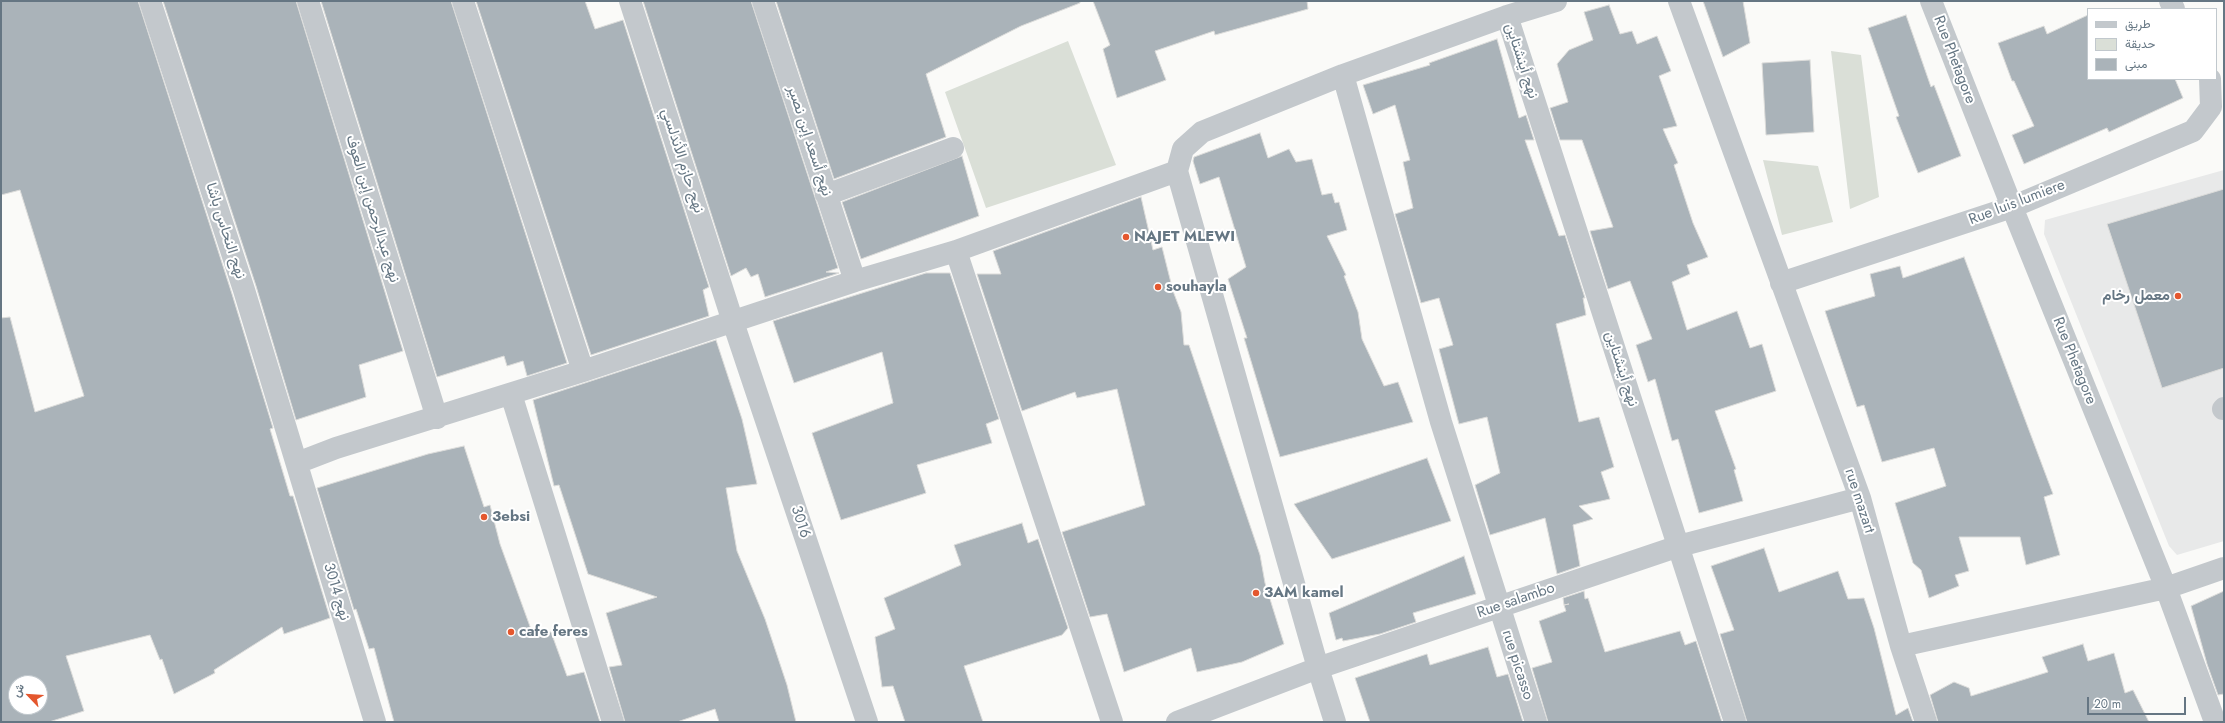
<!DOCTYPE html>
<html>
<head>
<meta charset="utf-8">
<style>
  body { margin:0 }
  #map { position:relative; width:2225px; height:723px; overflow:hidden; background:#fafaf8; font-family:Jost,Vazirmatn,sans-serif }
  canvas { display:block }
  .frame { position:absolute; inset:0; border:2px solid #657683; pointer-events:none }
  .legend { position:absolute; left:2087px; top:8px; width:130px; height:72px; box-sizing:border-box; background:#fff; border:1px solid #c1c8cd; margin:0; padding:5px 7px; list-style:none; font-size:12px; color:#657683 }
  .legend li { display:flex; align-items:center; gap:8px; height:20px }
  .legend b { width:20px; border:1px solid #c1c8cd }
  .north { position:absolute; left:8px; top:675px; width:40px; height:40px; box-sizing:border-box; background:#fff; border:1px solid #c1c8cd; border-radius:50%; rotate:295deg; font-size:11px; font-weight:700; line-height:16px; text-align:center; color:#657683 }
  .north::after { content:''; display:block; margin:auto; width:14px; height:18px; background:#e4572e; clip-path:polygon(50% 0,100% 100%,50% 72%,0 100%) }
  .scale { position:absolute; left:2087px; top:697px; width:99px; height:18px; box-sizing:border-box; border:2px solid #657683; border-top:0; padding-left:5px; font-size:12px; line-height:14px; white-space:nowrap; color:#657683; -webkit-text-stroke:3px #fff; paint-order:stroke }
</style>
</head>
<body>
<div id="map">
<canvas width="2225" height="723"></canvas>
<div class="frame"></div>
<ul class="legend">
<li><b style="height:5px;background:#c3c8cc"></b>طريق</li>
<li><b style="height:11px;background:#dadfd7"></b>حديقة</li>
<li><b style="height:11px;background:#aab3b9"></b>مبنى</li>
</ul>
<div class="north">ش</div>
<div class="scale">20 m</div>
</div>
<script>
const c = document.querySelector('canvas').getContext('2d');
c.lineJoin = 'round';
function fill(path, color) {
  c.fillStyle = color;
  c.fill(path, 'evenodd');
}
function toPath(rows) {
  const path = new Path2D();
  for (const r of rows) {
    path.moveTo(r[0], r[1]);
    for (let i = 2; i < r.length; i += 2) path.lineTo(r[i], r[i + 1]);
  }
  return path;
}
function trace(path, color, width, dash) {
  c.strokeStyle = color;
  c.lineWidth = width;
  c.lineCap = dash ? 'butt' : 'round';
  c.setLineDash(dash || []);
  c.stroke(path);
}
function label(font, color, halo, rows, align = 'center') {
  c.font = font + ' Jost,Vazirmatn,sans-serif';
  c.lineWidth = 4;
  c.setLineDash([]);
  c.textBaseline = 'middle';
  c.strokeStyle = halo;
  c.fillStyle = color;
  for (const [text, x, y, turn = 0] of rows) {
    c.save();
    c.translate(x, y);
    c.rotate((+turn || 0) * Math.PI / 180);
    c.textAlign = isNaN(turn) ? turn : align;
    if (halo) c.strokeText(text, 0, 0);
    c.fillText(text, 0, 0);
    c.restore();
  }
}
const built = toPath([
  [2224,170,2224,541,2177,555,2169,546,2044,234,2045,220]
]);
const green = toPath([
  [1068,41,1116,165,986,208,945,92],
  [1831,51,1861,55,1879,197,1850,209],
  [1763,160,1818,166,1833,222,1782,235]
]);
const building = toPath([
  [1,1,138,1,232,294,273,428,270,429,290,496,293,496,330,618,284,634,282,627,214,670,215,673,174,694,162,659,160,660,150,635,66,656,84,711,49,722,1,722,1,318,10,317,35,412,84,396,20,190,1,195,1,1],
  [16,683,40,683,40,707,16,707,16,683],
  [163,1,296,1,403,351,359,365,366,397,296,420,256,286,163,1],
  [321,1,451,1,567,363,527,376,523,361,507,366,504,356,437,377,321,1],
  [476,1,585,1,595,29,623,20,709,287,703,290,709,316,591,355,476,1],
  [643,1,751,1,838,268,826,272,839,273,765,297,758,274,751,277,746,268,731,276,643,1],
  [776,1,1080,1,1080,3,1021,26,926,74,946,137,834,179,776,1],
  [1093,1,1307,1,1308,9,1215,35,1214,31,1155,51,1166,80,1117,98,1103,49,1110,45,1093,1],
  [1703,1,1743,1,1750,43,1723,57,1703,1],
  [1609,5,1620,34,1632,31,1637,44,1657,36,1671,71,1659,76,1677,126,1663,129,1678,163,1674,165,1693,223,1708,257,1687,265,1690,274,1672,282,1687,330,1737,311,1750,348,1762,344,1776,391,1715,411,1736,469,1734,470,1743,501,1699,513,1678,439,1672,441,1655,379,1648,382,1636,345,1652,339,1630,281,1608,289,1590,231,1613,227,1582,140,1560,140,1550,108,1568,102,1557,64,1569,50,1593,40,1584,12,1609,5],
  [1906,15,1931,87,1934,85,1961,156,1918,173,1896,117,1899,116,1868,28,1906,15],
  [2088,15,2088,79,2175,79,2183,98,2109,132,2107,128,2024,164,2012,135,2034,126,2014,81,2012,81,1998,43,2044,26,2047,34,2088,15],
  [1497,39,1519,118,1526,115,1534,140,1525,140,1559,236,1565,235,1585,298,1583,298,1586,315,1556,324,1579,422,1599,417,1614,467,1601,472,1610,499,1579,506,1593,519,1573,525,1580,566,1557,574,1545,518,1490,535,1475,485,1500,473,1487,417,1459,424,1439,349,1453,345,1439,298,1421,303,1395,214,1413,208,1403,162,1410,160,1395,105,1373,114,1363,85,1430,65,1429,63,1497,39],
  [1810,60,1814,132,1766,135,1762,63,1810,60],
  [1260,133,1268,158,1289,149,1296,162,1312,159,1322,195,1332,193,1335,203,1339,202,1347,230,1327,236,1346,275,1344,276,1358,312,1362,339,1384,386,1398,382,1413,422,1280,457,1244,338,1247,338,1228,279,1246,267,1219,177,1200,184,1193,161,1194,157,1260,133],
  [962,156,979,216,861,259,842,202,962,156],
  [2224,189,2224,368,2162,388,2107,224,2224,189],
  [1141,197,1153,250,1162,247,1173,291,1181,312,1184,345,1189,345,1260,555,1265,583,1284,644,1242,662,1197,672,1191,648,1124,672,1107,614,1090,617,1062,532,1145,505,1117,389,1077,398,1075,392,1022,411,977,274,1001,274,993,251,1141,197],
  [1964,257,2053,494,2044,497,2060,555,2026,565,2020,537,1959,537,1969,571,1955,575,1959,586,1929,598,1921,570,1913,563,1895,503,1946,486,1934,448,1882,462,1864,405,1857,407,1825,311,1875,296,1870,274,1900,266,1903,278,1964,257],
  [926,273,950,273,999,419,986,424,992,443,917,465,926,493,841,520,812,433,893,403,882,352,794,383,773,321,926,273],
  [716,340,742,419,757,484,726,488,737,551,765,619,787,685,796,722,719,722,715,709,677,722,625,722,609,667,622,665,606,613,657,597,588,574,559,485,554,486,533,400,716,340],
  [464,446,484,507,490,505,500,544,532,632,551,632,567,676,584,672,600,722,394,722,374,648,369,649,356,609,354,610,317,488,428,454,464,446],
  [1427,458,1451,521,1332,559,1294,504,1427,458],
  [1022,523,1028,543,1038,539,1068,628,1062,635,964,666,983,722,905,722,893,686,882,687,875,637,895,629,884,598,961,565,954,545,1022,523],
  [1764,548,1779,592,1838,571,1848,599,1864,598,1874,628,1896,715,1908,708,1913,722,1747,722,1720,634,1734,630,1711,566,1764,548],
  [1464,556,1476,594,1413,613,1416,622,1380,634,1343,641,1342,638,1336,640,1329,613,1464,556],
  [1584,591,1585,599,1588,598,1605,652,1680,631,1685,645,1696,641,1722,722,1548,722,1532,668,1552,662,1539,621,1566,611,1564,605,1569,604,1564,605,1563,598,1584,591],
  [2224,591,2224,694,2218,695,2207,664,2191,606,2224,591],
  [2083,644,2088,661,2114,653,2125,693,2133,690,2149,722,1938,722,1930,695,1954,682,1969,688,1971,696,2048,672,2042,657,2083,644],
  [1488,647,1497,677,1508,674,1523,722,1370,722,1355,678,1427,654,1430,665,1488,647]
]);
const minor = toPath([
  [150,1,244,290,375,722],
  [308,1,437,418],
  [463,1,583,371],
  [630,1,733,322,867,722],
  [763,1,855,281],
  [1679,1,1860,498,1901,646,1926,722],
  [1931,1,2012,207,2166,588,2215,722],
  [2170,1,2174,9],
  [1507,16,1735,722],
  [1343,75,1441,422,1536,722],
  [826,195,953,148],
  [956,251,1112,722],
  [1781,283,2012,207,2193,131,2211,107,2210,79],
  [511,394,613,722],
  [2223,409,2224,408],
  [297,463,336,448,583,371,855,281,956,251,1177,171],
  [1901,646,2166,588,2224,568],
  [1177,722,1318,668,1679,546,1860,498],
  [1335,722,1318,668,1177,171,1183,149,1202,132,1343,75,1507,16,1556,1]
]);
const markers = [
  [1126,237,4,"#e4572e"],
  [1158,287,4,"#e4572e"],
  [2178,296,4,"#e4572e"],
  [484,517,4,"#e4572e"],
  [1256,593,4,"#e4572e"],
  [511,632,4,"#e4572e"]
];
const streetNames = [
  ["Rue Phetagore",1954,60,69],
  ["نهج أينشتاين",1521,61,72],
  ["نهج أسعد إبن نصير",809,141,72],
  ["نهج حازم الأندلسي",682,161,72],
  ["Rue luis lumiere",2017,203,-21],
  ["نهج عبدالرحمن إبن العوف",372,209,73],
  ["نهج النحاس باشا",225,231,72],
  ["Rue Phetagore",2074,361,68],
  ["نهج أينشتاين",1621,369,72],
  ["rue mazart",1859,501,72],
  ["3016",800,522,72],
  ["نهج 3014",336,592,73],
  ["Rue salambo",1516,601,-19],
  ["rue picasso",1517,665,72]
];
const poiNames = [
  ["NAJET MLEWI",1134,237],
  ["souhayla",1166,287],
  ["معمل رخام",2170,296,"right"],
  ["3ebsi",492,517],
  ["3AM kamel",1264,593],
  ["cafe feres",519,632]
];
fill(built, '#e8e9e9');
fill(green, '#dadfd7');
fill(building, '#aab3b9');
trace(building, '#dcdcda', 1);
trace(minor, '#c3c8cc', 22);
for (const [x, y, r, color] of markers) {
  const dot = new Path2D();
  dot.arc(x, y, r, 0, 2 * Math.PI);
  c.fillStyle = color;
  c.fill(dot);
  trace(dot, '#fff', 1.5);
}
label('15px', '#657683', '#fff', streetNames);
label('bold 15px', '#657683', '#fff', poiNames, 'left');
</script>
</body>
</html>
